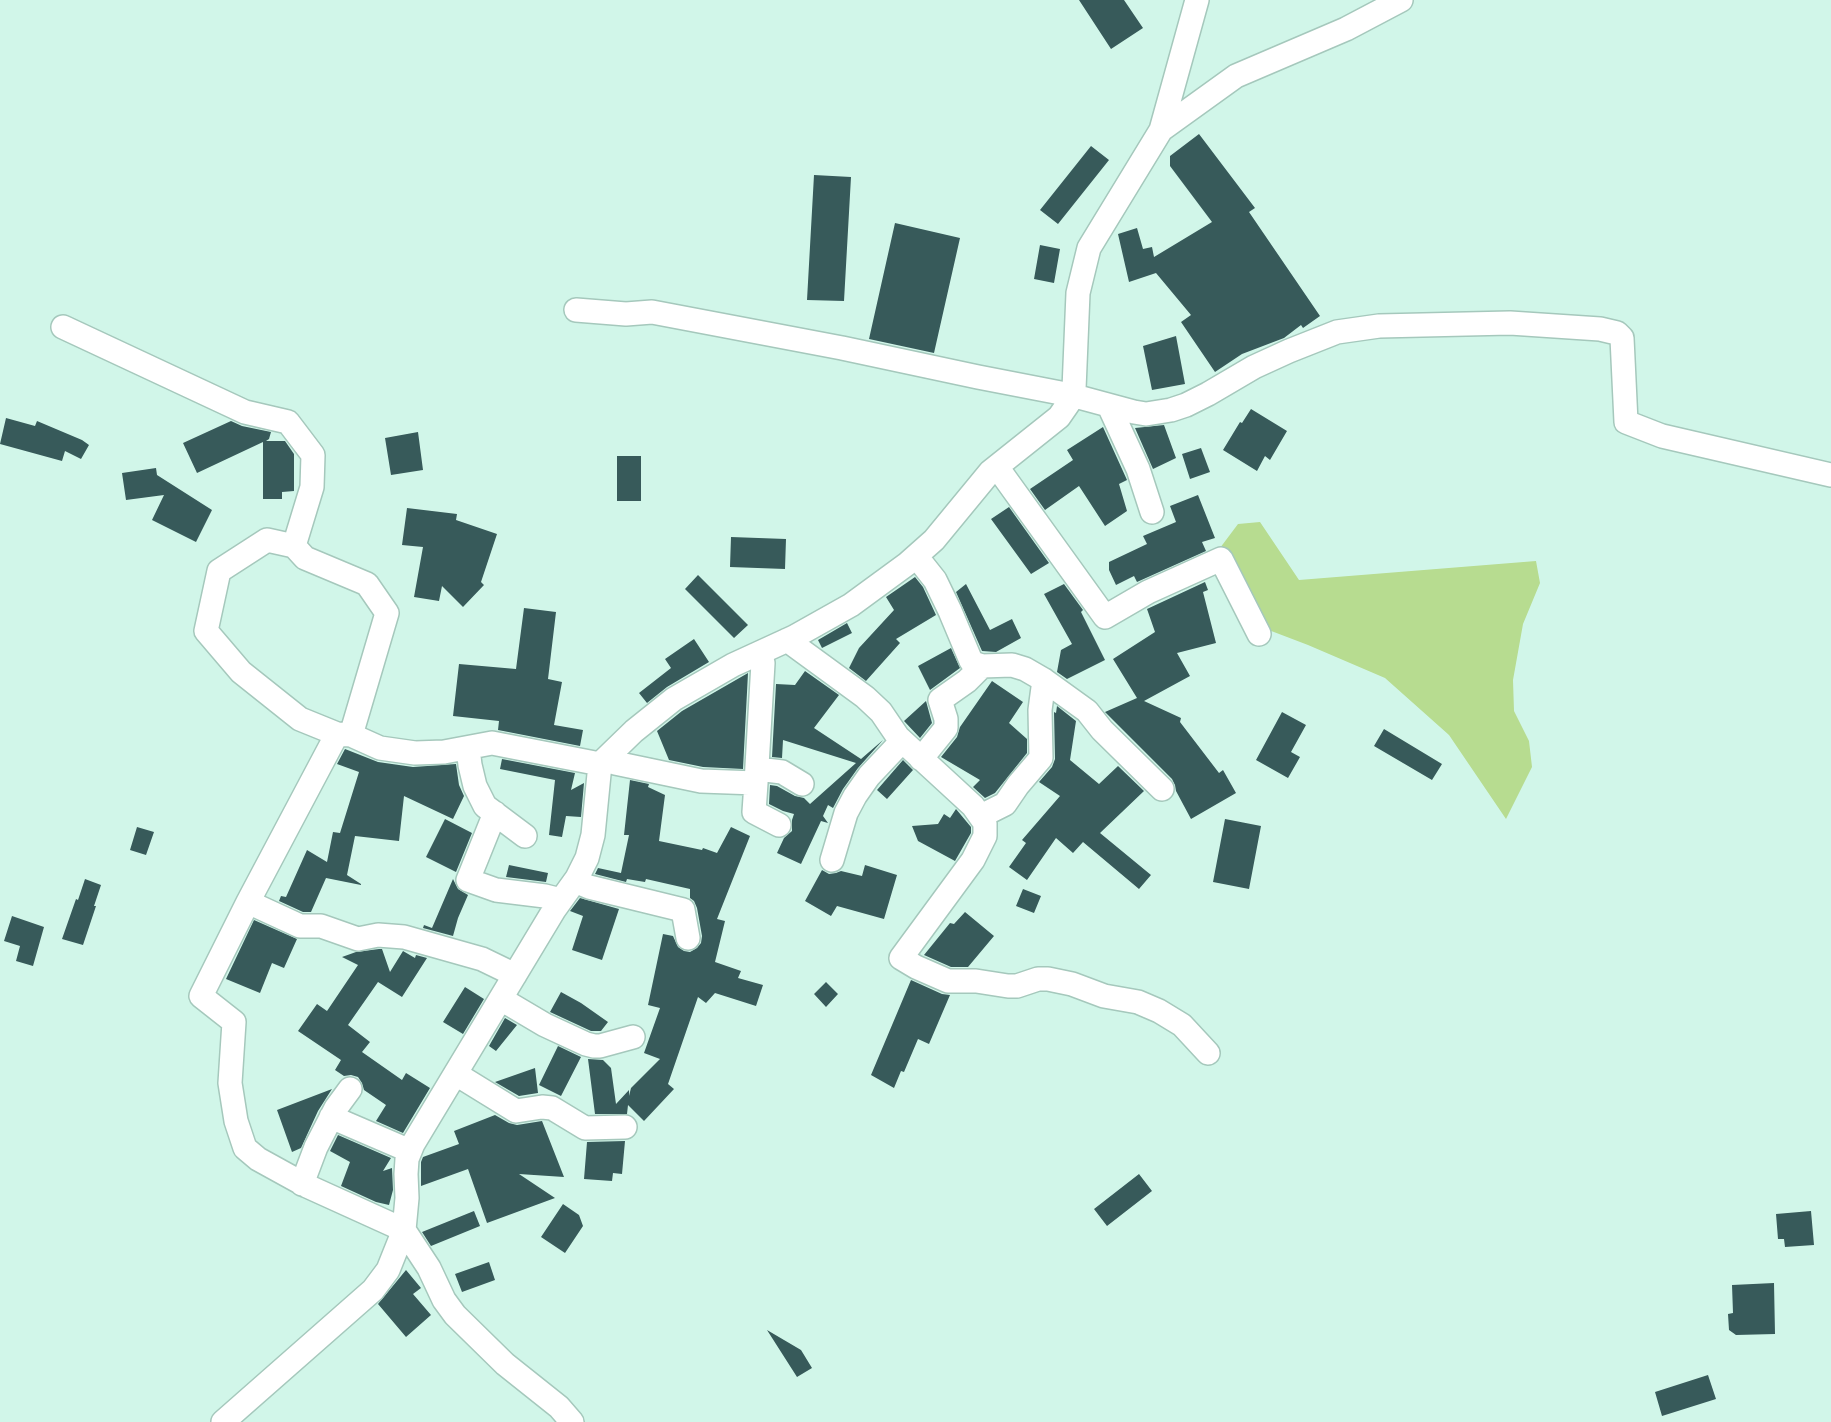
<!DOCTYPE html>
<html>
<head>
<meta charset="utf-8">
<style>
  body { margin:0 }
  canvas { display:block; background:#d1f6e9 }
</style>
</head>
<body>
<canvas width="1831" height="1422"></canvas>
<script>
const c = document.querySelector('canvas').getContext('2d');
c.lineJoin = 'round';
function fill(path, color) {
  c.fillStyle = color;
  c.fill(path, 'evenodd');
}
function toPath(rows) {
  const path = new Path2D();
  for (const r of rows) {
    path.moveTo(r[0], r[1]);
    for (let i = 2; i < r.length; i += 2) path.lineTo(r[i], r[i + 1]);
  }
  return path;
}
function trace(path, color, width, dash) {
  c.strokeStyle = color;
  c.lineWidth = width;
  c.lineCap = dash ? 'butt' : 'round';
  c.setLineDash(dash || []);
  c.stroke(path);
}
const green = toPath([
  [1260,522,1299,580,1536,561,1540,583,1523,624,1513,680,1514,711,1529,741,1532,767,1506,819,1449,735,1385,678,1308,645,1266,629,1248,603,1220,548,1238,524]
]);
const building = toPath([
  [1079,0,1124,0,1143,28,1111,49],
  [1199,134,1255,208,1249,212,1320,316,1303,328,1301,325,1284,338,1242,354,1215,372,1181,322,1191,315,1156,273,1129,282,1118,234,1137,228,1143,249,1152,247,1154,257,1212,222,1170,166,1170,156],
  [1091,146,1109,160,1058,224,1040,210],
  [814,175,851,177,844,301,807,300],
  [895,223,960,238,934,353,869,339],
  [1040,245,1060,249,1054,283,1034,279],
  [1176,336,1185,384,1152,390,1143,346],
  [1251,409,1287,431,1270,460,1265,456,1257,471,1223,450,1240,422,1242,423],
  [6,418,35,426,37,421,82,440,89,445,81,459,65,451,62,461,0,444],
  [231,421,242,426,271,432,269,439,266,441,285,441,294,454,294,491,282,492,282,499,263,499,263,442,197,473,183,443],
  [1164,425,1176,458,1153,469,1135,428],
  [1103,427,1127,480,1119,484,1127,511,1105,526,1079,486,1045,510,1030,489,1073,460,1067,450],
  [418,432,423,470,391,475,385,438],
  [1201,448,1210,472,1190,479,1182,454],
  [617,456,641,456,641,501,617,501],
  [156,468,157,475,212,510,196,542,152,520,164,495,126,500,122,473],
  [1198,495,1215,538,1202,542,1206,551,1137,582,1134,576,1116,585,1109,570,1109,562,1147,544,1143,536,1176,522,1170,506],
  [1009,507,1049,563,1031,574,991,519],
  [407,508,457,514,456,520,497,534,481,582,484,585,463,607,442,586,439,601,414,597,423,547,402,545],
  [731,537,786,539,785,569,730,567],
  [698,575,748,625,734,638,685,589],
  [915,577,923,587,936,615,896,639,900,643,866,681,849,668,859,648,894,610,886,597],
  [1205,582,1208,590,1203,592,1216,643,1177,653,1190,676,1144,701,1181,718,1180,722,1219,773,1223,770,1236,793,1191,819,1176,791,1175,785,1172,779,1105,712,1137,698,1113,659,1155,632,1147,609],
  [966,584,990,630,1012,619,1021,638,996,652,982,651,956,592],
  [1064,584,1083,610,1081,612,1105,660,1067,679,1057,672,1061,650,1072,644,1044,594],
  [524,608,556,612,548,679,562,682,554,725,583,730,580,746,498,730,499,721,453,716,459,664,516,669],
  [847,623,852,633,822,648,818,640],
  [694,639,709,662,667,687,647,703,639,693,671,668,665,659],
  [951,648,960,668,930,690,918,666],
  [805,671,839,695,814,728,861,759,883,740,858,768,843,789,833,808,828,805,823,816,828,823,821,821,801,864,777,853,784,838,792,831,792,820,794,814,783,811,769,804,770,785,777,786,795,796,804,798,810,804,856,763,783,740,782,758,772,757,776,684,795,685],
  [748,673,743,769,703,767,669,760,657,731,682,711],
  [992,681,1023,702,1009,723,1027,739,1027,753,995,793,985,798,973,787,980,780,941,757,957,737,960,727],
  [926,701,932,723,920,738,904,721],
  [1057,706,1076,721,1070,760,1099,784,1118,766,1144,791,1100,833,1151,875,1139,889,1083,842,1073,853,1056,838,1027,880,1009,867,1026,843,1022,840,1060,796,1039,782,1052,767,1055,759,1054,712,1056,713],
  [1282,712,1306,725,1291,752,1300,757,1288,778,1256,760],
  [1384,729,1442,764,1432,780,1374,746],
  [345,749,378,762,413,767,456,764,459,785,464,796,453,819,404,796,399,841,355,836,347,875,361,884,361,885,326,878,311,912,303,912,279,901,281,896,286,897,307,850,327,862,333,832,340,833,359,772,337,764],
  [502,759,575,773,571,790,584,783,581,817,566,816,562,837,549,835,555,780,500,769],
  [903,760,913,770,887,799,877,790],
  [630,780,649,784,648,787,665,795,659,841,702,850,703,848,717,853,731,827,750,836,717,919,725,921,715,962,741,971,738,978,763,985,756,1006,715,993,706,1003,698,997,668,1084,674,1089,644,1121,628,1105,627,1114,595,1114,588,1059,603,1060,611,1068,616,1104,629,1090,629,1096,631,1088,660,1059,644,1053,660,1008,648,1005,663,934,673,936,678,947,684,951,690,952,697,948,701,943,702,936,697,908,694,901,690,898,690,889,646,879,645,882,627,879,626,882,595,874,598,868,621,873,629,835,624,835],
  [956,809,971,827,971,833,955,861,918,841,912,826,938,824,944,814,950,818],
  [445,819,472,833,456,872,426,857],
  [1225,819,1261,826,1249,889,1213,882],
  [137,827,154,832,146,855,130,850],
  [509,865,548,873,546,882,506,877],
  [865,865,897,875,884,919,837,906,831,916,805,901,822,870,829,874,836,873,841,871,862,876],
  [85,879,101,885,94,906,96,906,83,945,62,939,76,899,78,900],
  [453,879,458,889,468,895,458,918,453,936,423,928,424,925,432,928],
  [1023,889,1041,896,1034,913,1016,906],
  [580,898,619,909,602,960,572,950,583,916,570,911],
  [965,912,994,936,968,967,951,967,924,955,950,923,954,924],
  [12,916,44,927,33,966,16,961,20,946,4,941],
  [254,920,297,939,284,968,272,963,260,993,226,979],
  [379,949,382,949,390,972,403,951,415,958,416,955,427,958,402,997,378,982,348,1025,370,1042,362,1052,402,1080,406,1073,430,1088,403,1133,376,1121,386,1105,364,1090,362,1083,358,1077,351,1075,344,1076,335,1070,341,1060,298,1031,317,1004,327,1011,358,965,342,957,356,952],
  [911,980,942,994,950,995,929,1044,918,1039,904,1072,901,1071,894,1088,871,1075],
  [826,982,838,994,826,1007,814,994],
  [465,987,484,999,463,1034,443,1022],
  [561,992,581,1003,608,1022,601,1031,591,1031,550,1012],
  [505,1018,517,1025,496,1051,489,1046],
  [558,1046,581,1057,561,1096,539,1085],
  [535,1068,538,1093,519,1096,495,1082],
  [332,1089,318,1111,301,1148,292,1152,277,1110],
  [495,1115,509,1123,517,1125,542,1121,564,1177,519,1174,555,1198,487,1223,468,1169,421,1186,421,1162,423,1157,459,1144,454,1131],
  [338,1135,391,1158,383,1171,392,1168,393,1190,389,1205,376,1202,341,1186,350,1162,330,1151],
  [625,1141,622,1174,613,1173,612,1181,584,1179,587,1142],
  [1139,1174,1152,1191,1107,1226,1094,1209],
  [563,1204,579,1215,583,1226,565,1253,541,1237],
  [474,1211,480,1226,431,1246,422,1232],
  [1811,1211,1814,1245,1785,1247,1784,1239,1778,1239,1776,1214],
  [489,1262,495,1280,462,1292,455,1274],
  [406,1270,421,1288,413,1294,431,1315,406,1337,378,1304],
  [1774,1283,1775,1334,1736,1335,1729,1330,1728,1314,1733,1313,1732,1285],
  [767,1330,801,1350,812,1368,797,1377],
  [1708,1375,1716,1399,1662,1416,1655,1392]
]);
const minor = toPath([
  [1161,130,1236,76,1346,29,1401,0],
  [576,310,626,314,652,312,842,348,978,377,1071,395,1134,412,1146,414,1171,410,1186,405,1208,394,1254,367,1289,351,1337,332,1379,326,1510,323,1600,329,1617,333,1622,338,1626,422,1662,436,1831,475],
  [63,327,245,412,288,422,313,455,312,487,294,546,267,540,219,571,206,631,241,672,300,719,337,734],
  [1109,406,1138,469,1152,512],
  [997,467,1105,617,1148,592,1221,559,1259,634],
  [294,546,305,558,367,584,387,613,351,735],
  [916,556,935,580,950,611,971,661,976,664,982,666,1012,665,1025,669,1044,680,1087,711,1102,730,1162,789],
  [787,640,865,697,881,712,898,737,973,806,985,823,985,836,973,860,901,958,916,967,948,981,976,981,1008,986,1017,986,1038,979,1048,979,1072,984,1104,996,1138,1002,1159,1011,1182,1025,1208,1053],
  [468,748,470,765,475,786,485,806,525,836],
  [608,757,615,763,701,781,756,783,763,663,760,653],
  [921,759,946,728,946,719,940,700,967,681,982,666],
  [757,769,782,772,802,784],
  [756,783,754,812,779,825],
  [495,813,468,880,496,890,545,896,561,900],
  [981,816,1005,804,1018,785,1041,758,1040,710,1044,680],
  [832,860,846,813,855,796,869,776,902,741],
  [575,881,589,887,683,910,688,938],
  [248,902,300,926,321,926,358,939,378,935,404,937,482,959,515,975],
  [501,999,545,1025,586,1044,594,1046,600,1046,633,1037],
  [456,1074,516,1111,542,1107,552,1108,585,1128,625,1127],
  [331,1117,410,1151],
  [302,1184,316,1147,336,1108,350,1089],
  [223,1422,373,1290,388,1270,404,1230,307,1186,258,1159,245,1148,236,1121,230,1083,234,1022,201,996,248,902,337,734,351,735,380,748,415,753,444,752,492,743,600,764,634,731,674,699,733,665,794,637,851,605,907,564,934,540,990,472,1059,417,1068,404,1074,389,1078,293,1089,248,1161,130,1197,0],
  [572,1422,559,1407,505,1364,455,1315,444,1300,429,1268,404,1230,407,1198,406,1174,407,1159,413,1144,554,910,577,878,587,858,593,835,600,764]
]);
fill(green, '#b7dc90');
fill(building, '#375a5a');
trace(minor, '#a5c8bc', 26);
trace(minor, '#fff', 23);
</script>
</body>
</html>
